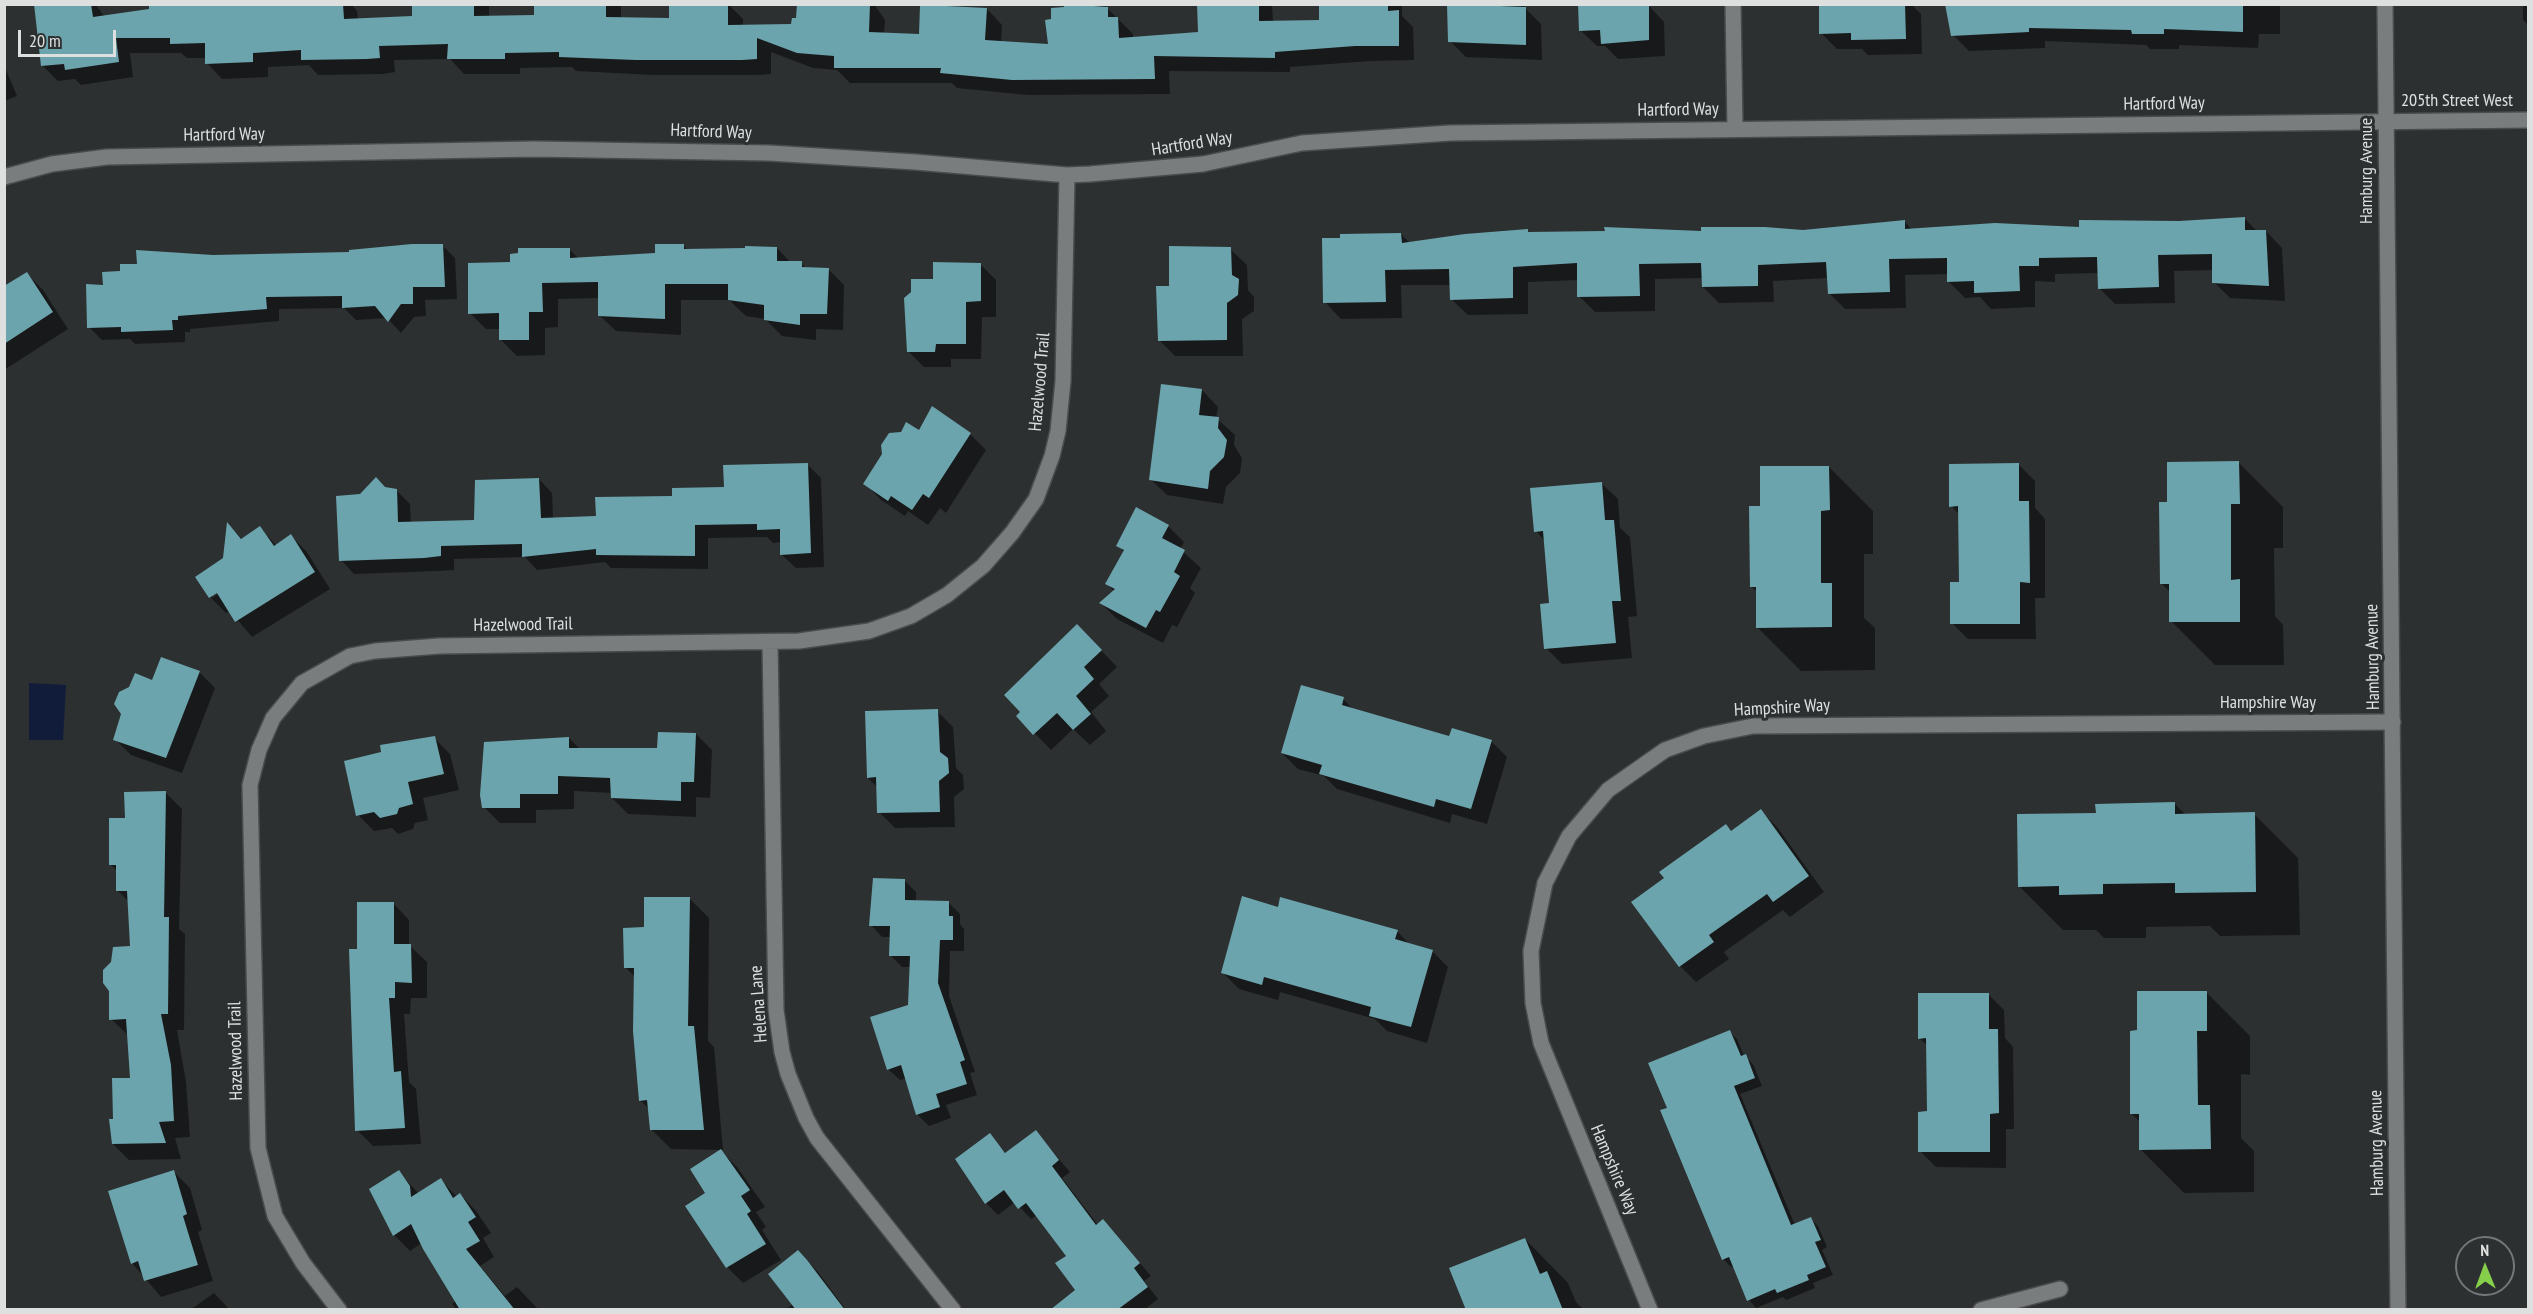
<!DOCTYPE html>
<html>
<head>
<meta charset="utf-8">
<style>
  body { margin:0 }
  #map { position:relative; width:2533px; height:1314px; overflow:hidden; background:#2d3031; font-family:"PT Sans Narrow",sans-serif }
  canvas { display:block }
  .frame { position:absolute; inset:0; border:6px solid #dee0e0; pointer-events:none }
  .north { position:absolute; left:2455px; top:1236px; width:60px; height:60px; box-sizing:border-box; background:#2d3031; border:2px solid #747677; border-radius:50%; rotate:359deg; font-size:16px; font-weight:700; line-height:24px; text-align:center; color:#dee0e0 }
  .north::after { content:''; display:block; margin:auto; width:21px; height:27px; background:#86cf4b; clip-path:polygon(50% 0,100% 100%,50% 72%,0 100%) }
  .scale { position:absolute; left:18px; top:30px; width:98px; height:27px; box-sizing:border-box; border:3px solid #dee0e0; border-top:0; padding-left:8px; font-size:18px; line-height:21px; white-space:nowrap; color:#dee0e0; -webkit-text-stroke:4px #2d3031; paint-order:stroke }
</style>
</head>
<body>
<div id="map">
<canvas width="2533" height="1314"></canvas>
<div class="frame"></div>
<div class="north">N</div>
<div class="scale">20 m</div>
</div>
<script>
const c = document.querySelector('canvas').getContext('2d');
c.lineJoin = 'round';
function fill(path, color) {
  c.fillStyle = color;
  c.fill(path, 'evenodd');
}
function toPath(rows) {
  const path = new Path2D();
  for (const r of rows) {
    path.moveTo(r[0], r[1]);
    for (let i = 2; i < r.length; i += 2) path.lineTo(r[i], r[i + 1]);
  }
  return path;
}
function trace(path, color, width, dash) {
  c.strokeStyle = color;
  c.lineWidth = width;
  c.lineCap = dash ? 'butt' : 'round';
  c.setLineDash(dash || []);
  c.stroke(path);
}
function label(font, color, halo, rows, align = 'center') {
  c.font = font + ' "PT Sans Narrow",sans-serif';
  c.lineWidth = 6;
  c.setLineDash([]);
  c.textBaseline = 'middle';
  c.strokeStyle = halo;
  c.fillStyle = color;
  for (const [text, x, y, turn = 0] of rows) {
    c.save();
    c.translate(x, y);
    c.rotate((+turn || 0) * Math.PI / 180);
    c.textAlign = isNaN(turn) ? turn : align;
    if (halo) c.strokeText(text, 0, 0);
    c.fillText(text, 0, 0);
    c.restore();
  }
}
const water = toPath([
  [29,683,66,685,63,740,29,740]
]);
const shadow = toPath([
  [53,4,95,4,105,17,151,10,151,4,351,4,357,11,358,20,414,17,414,4,489,4,489,17,535,17,535,4,621,4,621,18,670,19,728,4,743,19,743,27,793,26,798,20,798,4,874,4,885,20,884,34,920,36,987,9,1002,25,1001,43,1050,45,1053,21,1066,8,1066,4,1103,4,1133,34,1133,38,1199,34,1198,4,1272,4,1273,22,1321,21,1321,4,1402,4,1402,16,1413,27,1414,60,1371,61,1290,67,1290,72,1169,71,1170,94,1028,95,957,88,952,83,850,83,837,70,813,68,771,52,771,74,758,75,652,75,576,71,572,67,520,68,520,74,464,74,450,59,394,60,395,72,383,74,318,75,309,65,268,67,268,77,222,79,207,63,207,58,187,58,181,53,130,53,133,77,81,85,75,79,58,81,43,66],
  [1449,4,1525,4,1525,8,1541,24,1542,60,1466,57,1450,41],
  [1821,4,1911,4,1921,14,1922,54,1868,55,1862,49,1837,49,1821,33],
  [1947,4,2280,4,2280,34,2259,34,2258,48,2179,45,2179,49,2150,49,2146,45,2045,41,2045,48,1969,51,1953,35],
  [2523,4,2528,4,2528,25,2523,20],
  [1649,6,1664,22,1665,56,1618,59,1605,46,1597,46,1580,30],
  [4,65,17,96,4,101],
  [2244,218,2257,231,2266,231,2282,248,2285,301,2230,298,2214,282,2214,270,2174,271,2175,303,2115,304,2099,288,2099,273,2055,274,2055,282,2035,281,2035,307,1991,309,1980,297,1965,298,1949,282,1949,274,1905,275,1906,308,1845,309,1829,293,1828,278,1773,281,1774,302,1719,303,1703,287,1703,278,1655,279,1655,311,1595,312,1579,296,1579,280,1528,282,1528,314,1468,315,1451,299,1451,285,1401,285,1402,318,1341,319,1325,302,1401,234,1410,243,1527,230,1531,234,1803,232,1905,222,1912,230,2081,228],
  [442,245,455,258,457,299,425,300,426,316,414,317,401,333,387,318,356,320,344,308,279,309,279,321,190,329,190,332,185,332,185,342,135,344,130,339,102,340,89,327,104,286,122,272,138,265,213,256,351,253],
  [683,245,688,250,777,248,791,263,801,263,807,269,828,269,844,285,843,330,816,329,816,340,782,336,765,319,746,316,729,300,681,300,681,335,616,331,599,315,599,298,558,299,558,327,545,328,545,355,517,356,501,340,500,329,486,329,470,313,512,264,569,249,579,259,656,254],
  [1230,249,1247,265,1248,290,1254,297,1254,311,1242,319,1243,356,1175,356,1159,340,1171,288],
  [980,264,996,280,996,317,982,317,981,359,951,359,951,367,924,367,908,351,935,280],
  [27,274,43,290,68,329,4,370,4,288],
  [1202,390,1218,407,1216,418,1235,435,1234,445,1242,458,1240,473,1226,487,1223,504,1167,495,1150,479],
  [920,432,970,434,986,450,946,513,940,508,928,525,908,511,905,516,881,500,865,483],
  [2239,463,2283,507,2283,548,2274,548,2275,616,2283,625,2284,665,2215,665,2171,621,2170,592,2161,583,2169,504],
  [807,464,821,478,824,567,796,568,782,555,782,542,773,543,767,537,708,538,708,569,611,568,605,562,537,570,525,557,454,559,454,570,438,571,354,574,341,560,361,496,385,488,396,490,410,504,411,523,475,521,539,479,552,493,553,519,597,517,674,497,725,489],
  [2019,465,2035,481,2035,508,2045,519,2045,598,2035,598,2036,639,1968,639,1952,623,1960,584,1960,515,1951,506],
  [1829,467,1873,511,1873,554,1864,554,1864,618,1875,628,1875,670,1801,671,1757,627,1757,592,1751,586,1761,508],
  [1601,483,1618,499,1620,528,1630,537,1637,616,1628,617,1632,658,1562,664,1546,648,1551,605,1545,541,1536,531],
  [228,525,243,540,260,528,277,546,291,536,307,552,330,589,252,637,230,611,226,613,210,597,224,558],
  [224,590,212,598,212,594],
  [1168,526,1184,542,1180,549,1201,568,1190,588,1195,593,1177,627,1172,625,1163,643,1117,619,1101,603,1114,591,1107,584,1124,552,1118,545],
  [1093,642,1117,667,1099,684,1109,696,1091,712,1106,731,1090,745,1073,729,1051,750,1018,716],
  [199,672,215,688,182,773,131,755,115,739,153,681],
  [1343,699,1354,710,1450,738,1491,741,1507,757,1487,824,1452,814,1450,823,1337,789,1324,776,1298,769,1282,753],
  [937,711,953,727,956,768,963,775,964,789,954,797,955,827,895,828,879,812,878,788,868,778],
  [696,734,712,750,710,798,696,797,696,817,628,814,612,798,612,793,574,791,574,809,536,810,536,823,500,823,484,807,569,738,580,749,659,750],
  [434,738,450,754,459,790,423,798,428,820,415,823,413,829,398,834,392,828,374,831,358,815],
  [166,793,182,809,179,929,185,934,184,1030,177,1030,186,1082,190,1137,175,1138,181,1159,129,1160,113,1144,115,1120,131,1079,128,1035,111,1019,131,948,129,902,117,890,117,871,110,864,127,819],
  [2174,803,2186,815,2254,814,2298,858,2300,935,2220,936,2210,926,2146,927,2146,938,2104,938,2096,930,2063,930,2019,886,2097,814],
  [1761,811,1777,827,1824,892,1790,917,1783,910,1724,952,1729,959,1696,982,1680,966,1666,879,1726,826,1732,832],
  [905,881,916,892,916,902,949,903,960,914,960,924,964,929,964,951,950,951,949,996,975,1072,970,1073,977,1095,946,1105,951,1118,929,1126,917,1114,907,1078,900,1080,888,1069,909,1006,911,967,902,967,890,955,891,937,882,937,871,925],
  [689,898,709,918,708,1041,714,1047,723,1150,671,1149,651,1129,649,1109,640,1100,635,977,625,967,645,929],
  [393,903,409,920,409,945,427,962,427,998,411,998,410,1014,404,1014,409,1082,416,1089,421,1144,373,1146,357,1130,359,951],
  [1279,909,1397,931,1410,945,1432,951,1448,967,1427,1043,1387,1031,1375,1019,1280,992,1278,1000,1239,989,1222,972],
  [2206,992,2250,1036,2250,1075,2241,1074,2241,1138,2254,1151,2254,1192,2184,1193,2140,1149,2140,1122,2132,1114,2139,1032],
  [1988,994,2004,1010,2005,1038,2013,1047,2014,1129,2006,1129,2006,1168,1936,1167,1920,1151,1929,1113,1928,1046,1919,1038],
  [1730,1032,1737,1039,1744,1056,1753,1064,1762,1086,1740,1094,1795,1225,1811,1219,1818,1226,1827,1247,1822,1250,1833,1275,1813,1283,1815,1288,1786,1300,1783,1297,1756,1308,1749,1300,1734,1265,1731,1267,1723,1259,1669,1109],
  [1036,1132,1070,1172,1062,1178,1098,1225,1114,1233,1151,1276,1144,1281,1158,1299,1144,1310,1075,1310,1077,1290,1068,1256,1037,1215,1031,1219,1015,1202,998,1215,986,1203,957,1159,990,1135,1007,1154],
  [721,1151,737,1167,765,1207,756,1212,766,1227,762,1230,781,1260,743,1283,727,1267,707,1194],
  [174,1172,190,1188,202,1230,198,1232,213,1281,161,1297,132,1263],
  [399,1172,419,1194,441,1180,457,1197,460,1194,476,1211,491,1233,483,1238,494,1257,480,1266,505,1296,517,1287,539,1310,457,1310,452,1304,457,1300,422,1243,410,1251,394,1235],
  [1525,1239,1568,1283,1576,1302,1584,1310,1468,1310],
  [798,1252,818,1272,846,1310,785,1310,793,1304],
  [214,1293,230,1310,190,1310]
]);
const building = toPath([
  [34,4,91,4,93,17,149,9,149,4,343,4,344,19,412,16,412,4,474,4,474,16,534,15,534,4,606,4,606,17,669,18,669,4,728,4,728,25,791,24,792,18,796,18,797,4,870,4,869,32,919,34,920,6,946,6,987,8,985,40,1048,44,1045,20,1051,19,1051,8,1064,7,1064,4,1108,7,1108,17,1118,17,1119,38,1198,32,1197,4,1259,4,1259,21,1319,20,1319,4,1388,4,1388,11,1399,10,1399,46,1355,46,1275,52,1275,58,1154,56,1155,79,1012,80,940,73,941,68,834,68,834,56,797,53,757,38,757,59,742,60,636,60,559,57,559,52,505,53,505,59,447,59,448,44,379,46,380,58,367,59,301,60,301,50,253,53,253,62,205,64,205,43,170,44,170,38,116,38,119,62,65,70,64,64,41,66],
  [1447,4,1526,7,1526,45,1448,42],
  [1578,4,1649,4,1649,40,1601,44,1600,30,1579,31],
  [1819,4,1905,4,1906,39,1851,40,1851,33,1819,34],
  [1945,4,2243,4,2243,32,2164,29,2164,34,2132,34,2131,30,2029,28,2029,32,1951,36],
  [2245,217,2245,230,2266,230,2269,286,2212,283,2212,254,2158,255,2159,287,2098,289,2097,257,2039,258,2039,266,2019,266,2020,291,1974,293,1974,281,1947,282,1947,258,1889,259,1890,292,1828,294,1826,262,1758,265,1758,286,1702,287,1701,263,1639,264,1640,296,1577,297,1577,263,1513,267,1513,298,1450,300,1449,269,1385,270,1386,302,1323,303,1322,238,1340,238,1340,234,1401,233,1402,243,1465,234,1528,229,1528,232,1605,231,1604,227,1701,231,1701,227,1765,227,1803,230,1905,220,1905,229,1995,223,2079,227,2079,220,2179,221],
  [412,244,443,244,445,287,413,287,413,304,401,304,388,322,375,306,342,308,342,296,266,297,267,309,178,316,178,320,172,320,173,330,121,332,121,327,87,328,86,284,103,285,102,272,120,271,120,264,137,264,136,250,213,255,349,252,349,250],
  [655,244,684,244,684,249,745,248,745,246,777,247,777,261,802,261,802,267,829,268,827,314,800,314,800,325,764,320,764,305,728,300,728,284,665,284,665,319,598,316,598,282,542,283,543,312,529,312,529,340,499,340,499,313,468,314,468,263,510,262,510,254,518,253,518,248,570,248,570,258,655,253],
  [1169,246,1231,247,1232,275,1239,279,1238,295,1227,303,1227,340,1158,341,1156,286,1169,286],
  [933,262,981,263,981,301,966,302,966,344,936,344,935,352,907,352,904,298,911,292,911,279,933,279],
  [27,272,53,312,4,344,4,286],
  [1161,384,1202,389,1199,415,1219,417,1218,428,1227,440,1224,457,1210,471,1208,489,1149,480],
  [932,406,971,433,929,498,923,494,912,510,891,496,888,501,863,484,882,454,881,445,889,433,901,432,906,422,919,430],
  [2239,461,2240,504,2231,504,2231,580,2240,579,2240,622,2169,622,2169,584,2160,584,2159,502,2167,502,2167,462],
  [808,463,811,553,780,555,780,529,757,530,757,524,695,525,695,556,596,555,596,549,522,557,522,544,441,546,441,556,424,558,339,561,336,496,360,494,376,477,385,487,397,489,398,522,474,520,475,480,539,478,541,518,596,516,595,497,672,496,672,488,724,487,723,465],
  [2019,463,2019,501,2029,501,2030,583,2020,582,2020,624,1950,624,1950,582,1959,582,1958,506,1949,507,1949,464],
  [1760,466,1829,466,1830,510,1821,511,1821,583,1832,583,1832,627,1756,628,1756,587,1750,587,1749,506,1760,506],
  [1602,482,1605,520,1614,520,1621,601,1612,601,1616,643,1544,649,1540,604,1549,603,1543,531,1534,532,1530,488],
  [1136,507,1169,525,1162,538,1185,550,1174,572,1180,576,1160,612,1156,610,1146,628,1099,603,1115,589,1105,584,1124,550,1116,546],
  [227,522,241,539,260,526,274,546,291,534,315,572,235,622,217,593,209,598,195,577,223,558],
  [1077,624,1102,650,1084,667,1094,679,1076,696,1091,714,1073,730,1057,713,1033,735,1016,716,1020,712,1004,695],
  [161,657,200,671,166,758,113,740,121,714,114,704,119,692,129,687,135,673,152,680],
  [1301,685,1344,697,1342,705,1449,736,1452,728,1492,740,1471,809,1436,799,1434,807,1319,774,1322,765,1281,753],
  [938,709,940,752,948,758,949,773,939,781,940,812,877,813,876,777,867,778,865,711],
  [658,732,696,733,694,782,681,782,681,801,611,798,610,778,558,776,558,794,520,794,520,808,482,808,480,795,484,742,569,737,569,748,657,748],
  [435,736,444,774,408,782,413,804,399,808,397,814,380,818,374,812,356,816,344,761,381,752,380,745],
  [166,791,164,917,169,917,168,1014,161,1014,171,1065,174,1121,159,1122,166,1143,112,1144,109,1119,113,1119,112,1078,130,1078,126,1019,109,1020,109,991,103,983,103,970,111,962,113,947,130,946,127,891,116,891,116,865,109,865,109,818,125,818,124,792],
  [2175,802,2175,814,2255,812,2256,892,2175,893,2175,883,2103,884,2103,894,2059,895,2059,886,2018,887,2017,814,2096,813,2095,804],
  [1761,809,1809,876,1773,902,1767,894,1709,935,1714,942,1679,967,1631,902,1664,878,1659,872,1726,824,1731,831],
  [873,878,905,879,905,900,949,901,949,916,953,916,953,940,940,940,938,983,965,1060,960,1062,967,1084,936,1094,940,1107,916,1115,901,1065,887,1070,870,1017,908,1005,910,956,889,956,890,926,869,926],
  [1242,896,1278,907,1280,897,1398,930,1395,939,1433,950,1411,1027,1369,1016,1371,1007,1264,977,1262,985,1221,973],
  [644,897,690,897,688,1026,694,1026,704,1130,650,1130,647,1100,639,1101,633,1031,634,968,624,968,623,928,644,927],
  [357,902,394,902,394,944,411,944,412,983,395,982,395,998,389,998,394,1072,401,1071,405,1128,355,1131,349,949,357,949],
  [2137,991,2207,991,2207,1031,2197,1031,2198,1105,2210,1105,2211,1149,2139,1150,2139,1114,2130,1114,2130,1031,2137,1030],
  [1918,993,1989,993,1989,1029,1998,1029,1999,1113,1990,1114,1990,1152,1918,1152,1918,1112,1927,1111,1926,1038,1918,1039],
  [1730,1030,1741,1056,1746,1054,1755,1078,1734,1086,1791,1225,1811,1217,1821,1240,1815,1242,1826,1267,1807,1275,1809,1280,1777,1293,1775,1289,1747,1301,1729,1257,1722,1260,1660,1110,1667,1108,1648,1063],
  [1036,1130,1059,1160,1052,1166,1096,1225,1103,1219,1140,1263,1134,1268,1148,1287,1117,1310,1050,1310,1075,1290,1055,1263,1066,1256,1026,1203,1018,1209,1004,1190,985,1204,955,1159,990,1133,1005,1153],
  [721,1149,750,1190,741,1196,751,1211,747,1214,766,1244,726,1268,685,1206,705,1193,690,1169],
  [174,1170,187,1214,183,1216,198,1265,144,1281,138,1261,131,1264,108,1191],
  [399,1170,410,1186,411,1197,441,1178,453,1198,460,1193,476,1217,468,1222,480,1241,466,1249,515,1310,460,1310,423,1249,411,1224,393,1236,369,1189],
  [1525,1238,1540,1274,1547,1271,1563,1310,1466,1310,1449,1268],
  [798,1250,807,1260,845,1310,796,1310,768,1274]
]);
const minor = toPath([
  [1733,4,1735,129],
  [4,177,52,164,107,157,534,149,769,153,915,162,1067,175,1090,174,1203,164,1302,143,1450,133,2528,120],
  [770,642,776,1010,782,1052,788,1074,806,1118,817,1138,953,1310],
  [339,1310,303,1263,275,1216,258,1148,250,785,259,750,273,718,302,683,350,656,375,651,439,646,799,641,869,631,911,616,947,595,983,566,1012,533,1036,499,1052,456,1058,431,1063,381,1067,175],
  [1650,1310,1541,1043,1533,1003,1531,951,1545,883,1569,836,1608,790,1665,750,1704,736,1753,726,2393,722],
  [1981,1310,2060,1289]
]);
const tertiary = toPath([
  [2385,4,2398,1310]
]);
const streetNames = [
  ["205th Street West",2457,101],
  ["Hartford Way",2164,104,-1],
  ["Hartford Way",1678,110,-1],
  ["Hartford Way",711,132,2],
  ["Hartford Way",224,135,-1],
  ["Hartford Way",1192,144,-9],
  ["Hamburg Avenue",2367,171,-90],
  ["Hazelwood Trail",1040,382,-85],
  ["Hazelwood Trail",523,625,-1],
  ["Hamburg Avenue",2373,657,-91],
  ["Hampshire Way",2268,703],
  ["Hampshire Way",1782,708,-3],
  ["Helena Lane",759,1004,-94],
  ["Hazelwood Trail",236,1051,-91],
  ["Hamburg Avenue",2377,1143,-91],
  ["Hampshire Way",1614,1170,67]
];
fill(water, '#101c39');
fill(shadow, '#0007');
fill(building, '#6ca4ad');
trace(minor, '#494c4d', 18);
trace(tertiary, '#494c4d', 18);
trace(minor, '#7a7d7e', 15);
trace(tertiary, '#7a7d7e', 15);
label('18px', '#dee0e0', '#2d3031', streetNames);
</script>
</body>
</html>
